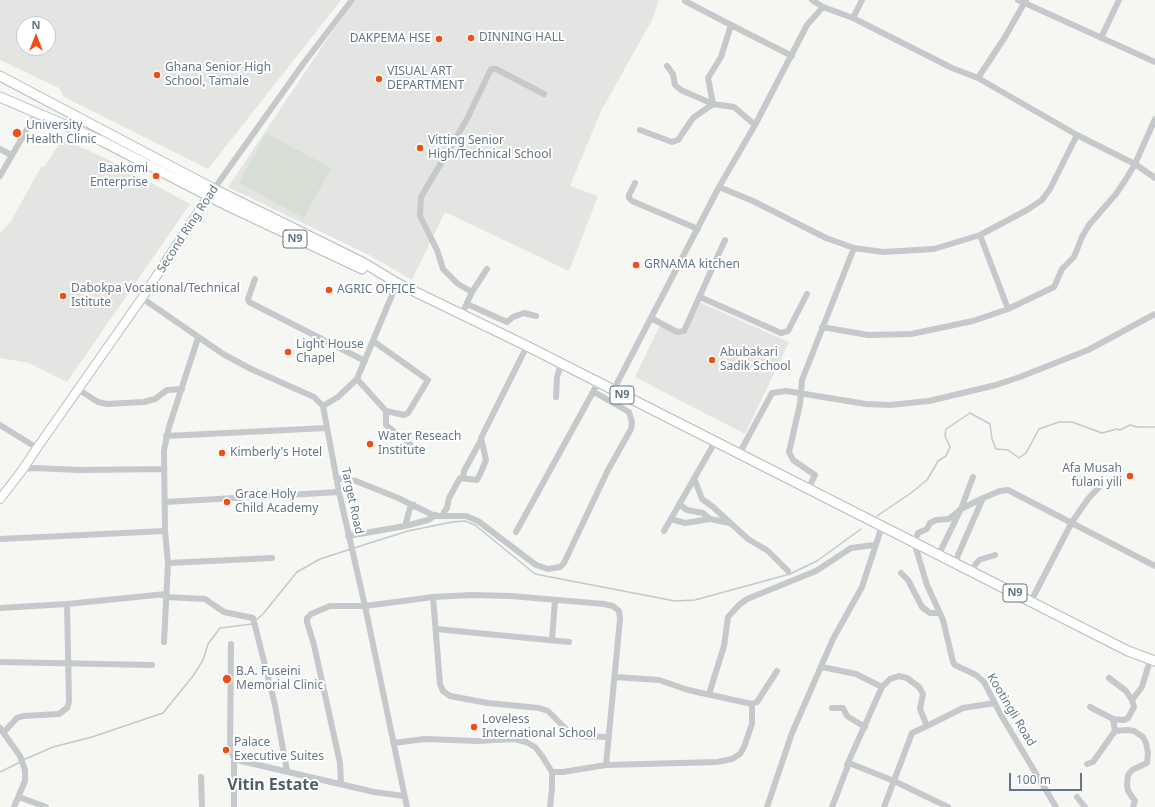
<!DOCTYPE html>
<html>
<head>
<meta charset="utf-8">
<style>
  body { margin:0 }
  #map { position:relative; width:1155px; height:807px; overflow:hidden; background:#f6f6f2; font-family:"Noto Sans",sans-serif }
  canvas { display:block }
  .north { position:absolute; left:16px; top:16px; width:40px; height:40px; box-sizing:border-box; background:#fff; border:1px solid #c1c8ce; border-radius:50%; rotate:0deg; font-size:11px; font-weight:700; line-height:16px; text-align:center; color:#637685 }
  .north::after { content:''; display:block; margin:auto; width:14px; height:18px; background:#f04d18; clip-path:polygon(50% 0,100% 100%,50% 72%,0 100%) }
  .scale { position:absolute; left:1009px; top:773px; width:73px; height:18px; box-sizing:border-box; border:2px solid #637685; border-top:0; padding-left:5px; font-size:12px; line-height:14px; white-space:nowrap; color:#637685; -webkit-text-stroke:3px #fff; paint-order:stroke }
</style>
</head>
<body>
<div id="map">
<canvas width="1155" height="807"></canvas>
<div class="north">N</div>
<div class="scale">100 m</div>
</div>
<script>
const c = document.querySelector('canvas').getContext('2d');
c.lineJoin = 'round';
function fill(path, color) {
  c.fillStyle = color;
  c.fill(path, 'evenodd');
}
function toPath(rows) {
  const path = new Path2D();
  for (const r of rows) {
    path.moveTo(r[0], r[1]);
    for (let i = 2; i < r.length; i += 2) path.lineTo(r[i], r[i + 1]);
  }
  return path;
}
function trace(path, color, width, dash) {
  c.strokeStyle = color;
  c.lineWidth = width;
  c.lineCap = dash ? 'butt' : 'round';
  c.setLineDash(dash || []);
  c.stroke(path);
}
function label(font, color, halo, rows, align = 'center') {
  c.font = font + ' "Noto Sans",sans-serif';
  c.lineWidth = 4;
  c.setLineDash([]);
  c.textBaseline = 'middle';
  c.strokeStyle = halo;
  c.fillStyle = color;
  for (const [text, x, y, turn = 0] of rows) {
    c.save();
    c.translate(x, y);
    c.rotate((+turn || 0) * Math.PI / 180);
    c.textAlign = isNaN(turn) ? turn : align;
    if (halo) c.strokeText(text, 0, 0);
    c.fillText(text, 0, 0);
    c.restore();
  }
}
const built = toPath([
  [0,0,341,0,208,169,64,97,59,88,0,60],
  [24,24,48,24,48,48,24,48],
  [356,0,659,0,652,20,601,111,570,186,598,196,569,271,445,212,412,280,371,256,228,187,334,29],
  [63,139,111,161,190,204,67,382,29,363,0,358,0,233,11,221,41,167,44,167],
  [699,302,789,342,745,434,635,377,660,325,683,335]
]);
const green = toPath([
  [266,133,331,168,304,218,239,183]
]);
const stream = toPath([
  [877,516,911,493,927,480,938,461,946,456,950,447,945,436,946,429,970,413,990,424,992,439,996,449,1008,450,1019,458,1026,453,1039,429,1059,422,1072,422,1102,433,1117,429,1120,430,1130,425,1137,427,1155,427],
  [354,548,408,531,452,522,465,521,475,525,535,574,675,601,695,600,790,574,817,561,861,529],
  [256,620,263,614,297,572,320,559,351,549],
  [23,760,53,747,92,737,163,713,193,676,203,660,208,644,220,628,252,624],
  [0,772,20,762]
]);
const minor = toPath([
  [812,0,823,7],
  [1018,0,1155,62],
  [853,18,952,68,978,78,1005,37,1026,0],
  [731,25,792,56],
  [1101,38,1119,0],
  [667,66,673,74,675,85,681,90,713,104,708,78,721,57,731,25,685,1],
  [978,78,1077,135,1135,164,1155,178],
  [640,130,672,142,678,140,693,118,713,104,734,107,755,125],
  [0,149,11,155],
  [0,176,37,112],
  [635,183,629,195,629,198,632,201,698,229],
  [719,187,753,201,826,238,854,248,883,252,934,249,980,235,1027,210,1042,200,1050,189,1077,135],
  [214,189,303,64,352,0],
  [980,235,1008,309],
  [255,279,248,299,249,302,365,361],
  [472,292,458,284,443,269,437,250,420,216,421,197,467,119,491,69,496,69,544,94],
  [700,297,781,333,788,331,807,294],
  [142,298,223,354,251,369,314,397,323,406,339,492,365,606,407,807],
  [467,304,507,322,513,317,524,313,536,316],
  [462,314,472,292,487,269],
  [651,318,677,332,684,331,725,240],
  [822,327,868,335,911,334,973,321,1008,309,1054,287,1062,269,1074,257,1082,237,1089,225,1116,194,1126,179,1135,164,1155,119],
  [357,379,386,411,404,415,408,413,428,380,373,341],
  [79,390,98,402,107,404,144,402,155,399,167,390,182,389],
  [613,391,719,187,755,125,807,25,823,7,853,18,862,0],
  [556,397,557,377,561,364],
  [323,406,338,397,357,379,397,283],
  [386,411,386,425,410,444],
  [0,425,37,448],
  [166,436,326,428],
  [739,454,772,393,786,391,866,404,890,405,929,401,996,385,1020,377,1088,350,1155,314],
  [23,469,34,468,79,470,164,469],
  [463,477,464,471,481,440],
  [336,478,356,481,398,498,435,516,466,516,478,521,536,565,548,569,560,567,564,563,608,470,631,429,632,422,629,412,594,392],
  [694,478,702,499,713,507,748,539,768,551,788,571],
  [808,489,815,475,793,460,789,452,800,404,802,380,854,248],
  [165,502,339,492],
  [679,504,687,510,703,513,710,519,730,523],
  [444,512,447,508,449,498,460,478,477,480,481,472,486,460,481,438,527,346],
  [671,519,685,523,710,519],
  [405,526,410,508,414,505],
  [664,531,715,442],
  [516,532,598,383],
  [348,536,405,526,428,520,436,515],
  [0,539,165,531],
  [939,554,961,509,973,477],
  [955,562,983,498],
  [168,563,272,558],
  [971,570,979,560,995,555],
  [901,573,908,580,922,607,930,613,940,613],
  [166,597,205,599,224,612,253,618,275,705,287,771],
  [433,597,440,684,443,691,450,696,488,703,539,708,548,711,573,736,609,737],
  [1031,601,1072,522,1088,499,1100,486],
  [0,608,67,604,166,594],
  [436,629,569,642],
  [552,640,555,600],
  [164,642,168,563,165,531,164,450,169,427,198,338],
  [231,644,230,749,234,758,241,761,374,792,404,796],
  [0,662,152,665],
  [822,667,856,674,882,687,847,765],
  [615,677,659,680,688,690,752,704,757,702,777,671],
  [1109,678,1126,691,1132,700],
  [882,687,890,679,899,676,907,678,919,687,923,694,920,709,927,726,912,733,884,807],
  [709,694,724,646,728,617,739,605,747,599,816,571,851,548,874,545],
  [1090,707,1113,719,1115,731,1127,730,1134,731,1143,737,1146,743,1148,753,1147,763,1132,770,1128,775,1127,785,1128,791,1135,801,1133,807],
  [832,708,843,708,847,716,865,727],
  [1113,719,1124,720,1128,718,1134,707,1132,700,1142,687,1150,660],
  [927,726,963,708,995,703],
  [0,728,20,756,25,770,25,781,14,807],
  [4,732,17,718,23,716,59,714,67,708,69,702,67,604],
  [393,743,425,739,477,741,515,739,526,742,535,747,542,756,552,772,552,789,550,807],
  [234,758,234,807],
  [1087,764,1093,762,1115,731],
  [552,772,563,772,606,765,717,762,732,759,740,754,744,747,752,724,752,704],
  [201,777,202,807],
  [341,783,340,763,314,645,307,622,307,618,311,614,330,606,365,606,433,597,472,595,511,596,604,604,613,606,619,611,620,619,606,765],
  [19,797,46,807],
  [1077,797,1085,807],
  [767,807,792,733,833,639,862,587,882,526],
  [832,807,849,763,894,781,948,807],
  [1056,807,1001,715,984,682,976,675,955,665,953,662,943,620,927,585,914,542,918,533,927,529,930,523,936,520,949,519,961,509,983,498,1000,491,1008,490,1155,566]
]);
const major = toPath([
  [0,499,23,469,37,448,142,298,212,191]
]);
const highway = toPath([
  [0,76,214,189,364,263,397,283,527,346,1128,651,1155,661],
  [0,97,102,141,230,207,362,269]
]);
const markers = [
  [471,38,4,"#f04d18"],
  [439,39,4,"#f04d18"],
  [157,75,4,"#f04d18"],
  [379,79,4,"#f04d18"],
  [17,133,5,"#f04d18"],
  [420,148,4,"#f04d18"],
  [156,176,4,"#f04d18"],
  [636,265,4,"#f04d18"],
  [329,290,4,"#f04d18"],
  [63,296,4,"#f04d18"],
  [288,352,4,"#f04d18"],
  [712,360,4,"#f04d18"],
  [370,444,4,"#f04d18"],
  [222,453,4,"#f04d18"],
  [1130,476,4,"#f04d18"],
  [227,502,4,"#f04d18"],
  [227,679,5,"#f04d18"],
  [474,727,4,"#f04d18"],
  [226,750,4,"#f04d18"]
];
const shields = [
  [295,239,24],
  [622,395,24],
  [1015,593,24]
];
const shieldNames = [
  ["N9",295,239],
  ["N9",622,395],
  ["N9",1015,593]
];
const poiNames = [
  ["DINNING HALL",479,38],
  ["DAKPEMA HSE",431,39,"right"],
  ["Ghana Senior High",165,68],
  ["School, Tamale",165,82],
  ["VISUAL ART",387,72],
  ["DEPARTMENT",387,86],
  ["University",26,126],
  ["Health Clinic",26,140],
  ["Vitting Senior",428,141],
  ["High/Technical School",428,155],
  ["Baakomi",148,169,"right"],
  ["Enterprise",148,183,"right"],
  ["GRNAMA kitchen",644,265],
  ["Dabokpa Vocational/Technical",71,289],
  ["Istitute",71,303],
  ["AGRIC OFFICE",337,290],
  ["Light House",296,345],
  ["Chapel",296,359],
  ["Abubakari",720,353],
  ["Sadik School",720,367],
  ["Water Reseach",378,437],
  ["Institute",378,451],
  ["Kimberly's Hotel",230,453],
  ["Afa Musah",1122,469,"right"],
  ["fulani yili",1122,483,"right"],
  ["Grace Holy",235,495],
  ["Child Academy",235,509],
  ["B.A. Fuseini",236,672],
  ["Memorial Clinic",236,686],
  ["Loveless",482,720],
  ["International School",482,734],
  ["Palace",234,743],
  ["Executive Suites",234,757]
];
const streetNames = [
  ["Second Ring Road",188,229,-57],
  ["Target Road",352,501,78],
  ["Kootingli Road",1011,710,59]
];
const districtNames = [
  ["Vitin Estate",273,785]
];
fill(built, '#e4e5e3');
fill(green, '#d7ded3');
trace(stream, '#bfcacf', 1.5);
trace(major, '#b8bcc0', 10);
trace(highway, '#b7bbbe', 11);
trace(minor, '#c5c9cc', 6);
trace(major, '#fff', 8);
trace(highway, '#fff', 9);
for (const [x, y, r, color] of markers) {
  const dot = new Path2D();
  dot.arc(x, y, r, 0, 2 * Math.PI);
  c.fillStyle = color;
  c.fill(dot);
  trace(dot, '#fff', 1.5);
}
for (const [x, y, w] of shields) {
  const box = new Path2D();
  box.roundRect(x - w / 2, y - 9, w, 18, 3);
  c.fillStyle = '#fff';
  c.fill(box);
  trace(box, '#637685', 1);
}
label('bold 11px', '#637685', null, shieldNames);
label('12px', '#637685', '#fff', poiNames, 'left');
label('12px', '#637685', '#fff', streetNames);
label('bold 16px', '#515f6a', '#fff', districtNames);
</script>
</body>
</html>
